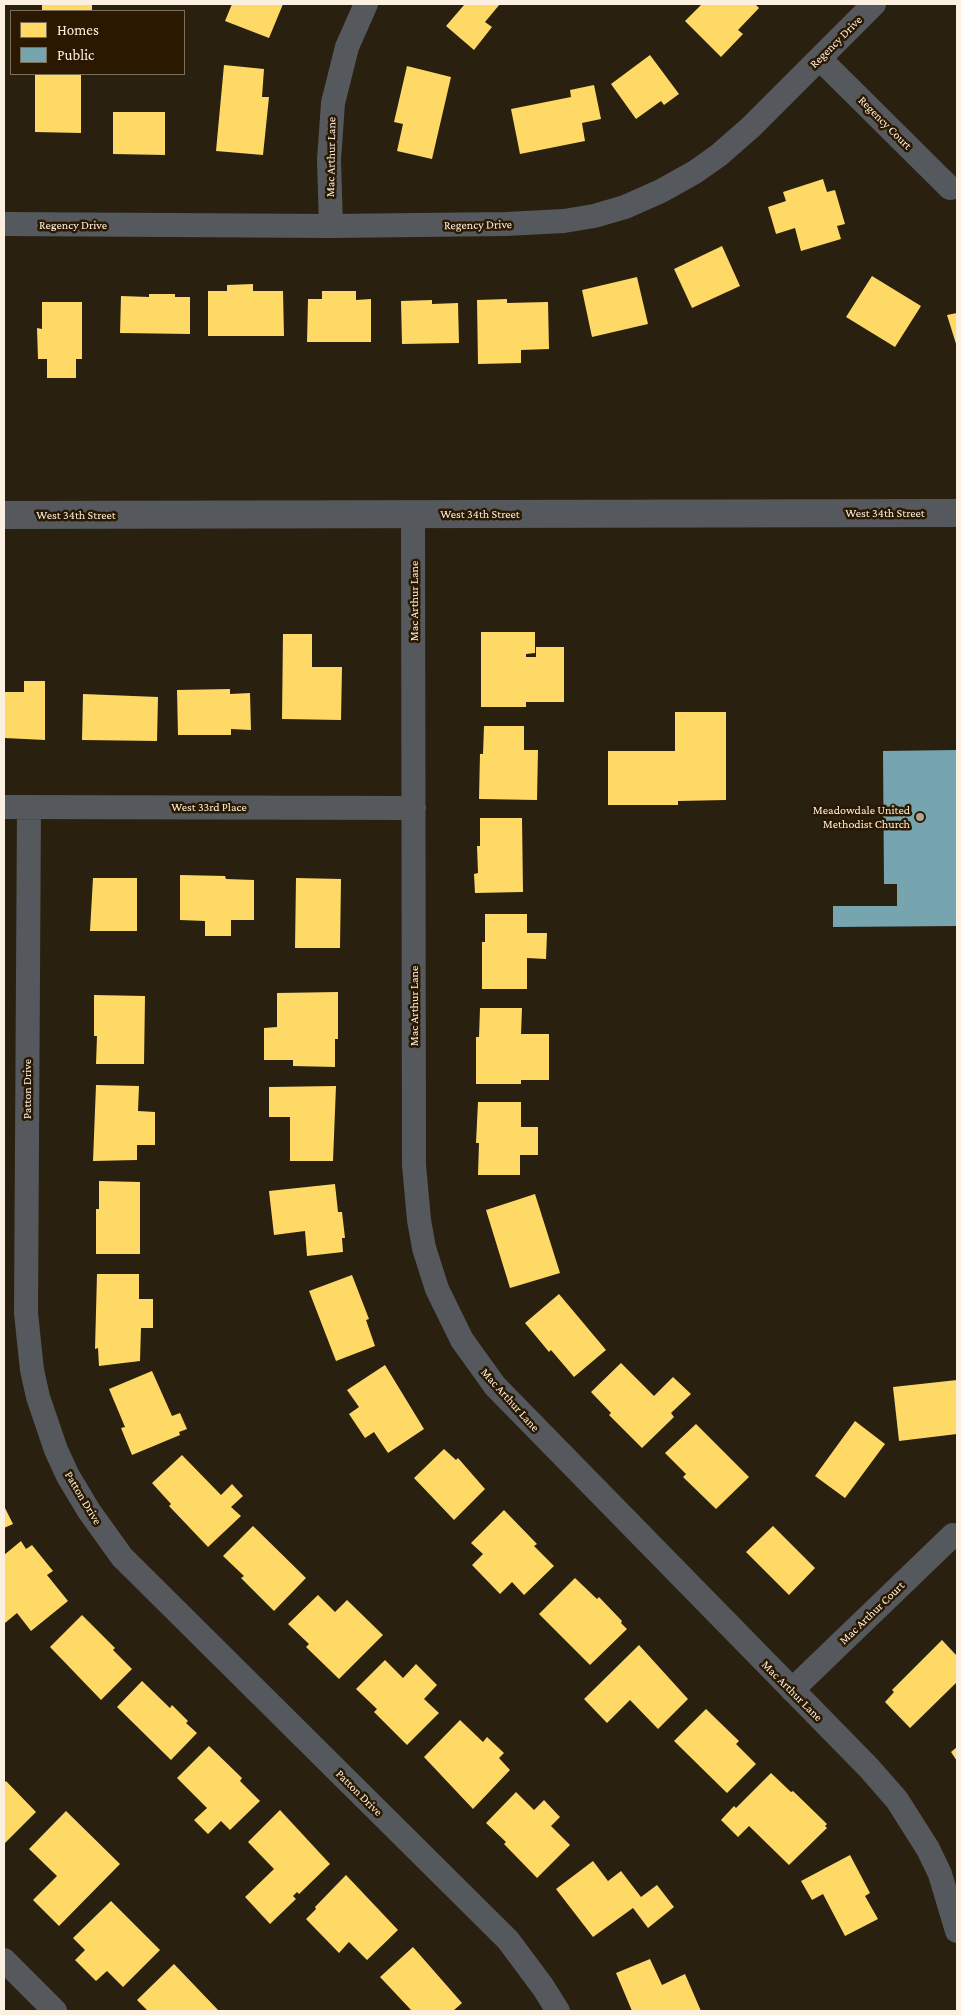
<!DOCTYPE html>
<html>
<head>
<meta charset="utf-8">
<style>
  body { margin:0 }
  #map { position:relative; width:961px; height:2015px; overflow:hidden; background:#2a2010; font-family:"Crimson Pro",serif }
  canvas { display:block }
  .frame { position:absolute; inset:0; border:5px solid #fcf0e0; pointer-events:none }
  .legend { position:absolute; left:10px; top:10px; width:175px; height:65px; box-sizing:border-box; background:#2a1900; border:1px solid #7e6f5a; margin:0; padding:6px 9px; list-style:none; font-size:15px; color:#fcf0e0 }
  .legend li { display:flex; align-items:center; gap:10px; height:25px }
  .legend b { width:25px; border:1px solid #7e6f5a }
</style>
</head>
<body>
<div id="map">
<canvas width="961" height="2015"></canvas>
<div class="frame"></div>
<ul class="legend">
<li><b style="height:14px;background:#ffd966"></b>Homes</li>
<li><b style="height:14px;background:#76a5af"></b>Public</li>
</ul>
</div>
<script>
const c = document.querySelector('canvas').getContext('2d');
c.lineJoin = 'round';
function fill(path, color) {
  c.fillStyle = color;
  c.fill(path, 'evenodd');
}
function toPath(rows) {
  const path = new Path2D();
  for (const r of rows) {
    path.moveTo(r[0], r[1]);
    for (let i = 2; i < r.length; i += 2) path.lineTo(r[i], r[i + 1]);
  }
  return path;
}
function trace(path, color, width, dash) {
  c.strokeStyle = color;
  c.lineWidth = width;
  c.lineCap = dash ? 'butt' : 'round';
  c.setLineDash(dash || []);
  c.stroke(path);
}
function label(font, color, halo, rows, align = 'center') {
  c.font = font + ' "Crimson Pro",serif';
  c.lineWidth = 5;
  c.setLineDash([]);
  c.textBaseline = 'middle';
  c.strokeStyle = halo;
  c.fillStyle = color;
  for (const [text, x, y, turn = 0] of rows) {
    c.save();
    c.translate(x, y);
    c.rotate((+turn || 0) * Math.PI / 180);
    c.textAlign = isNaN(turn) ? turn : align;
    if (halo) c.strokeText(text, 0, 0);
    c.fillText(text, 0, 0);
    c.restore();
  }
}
const homes = toPath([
  [42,4,92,4,92,11,42,11],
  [232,4,283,4,269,38,225,21],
  [463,4,500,4,485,22,492,27,474,50,446,26,464,5],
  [702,4,755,4,759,8,738,30,743,34,721,57,685,21],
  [650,55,679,94,664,105,661,101,636,119,611,84],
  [224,65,264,69,262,97,269,97,263,155,216,151],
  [407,66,451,77,432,159,397,151,403,124,394,122],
  [35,75,81,75,81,133,35,132],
  [594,85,601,119,582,123,585,141,520,154,511,109,571,97,570,90],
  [113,112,165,112,165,155,113,154],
  [823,179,827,192,835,190,845,224,837,226,841,239,801,251,795,228,776,234,768,207,786,201,783,192],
  [722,246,740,286,692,308,674,269],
  [872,276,921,306,895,347,846,317],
  [637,277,648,324,592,337,582,290],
  [253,284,253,291,283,291,284,336,208,336,208,291,227,291,227,285],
  [322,291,356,291,356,300,371,299,371,342,307,342,308,299,322,299],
  [149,294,175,294,175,297,190,297,190,334,120,333,121,296,149,297],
  [507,299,507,303,548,302,549,349,521,350,521,363,478,364,477,300],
  [432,300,432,304,458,303,459,343,402,344,401,301],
  [42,302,82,302,82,359,76,359,76,378,47,378,47,359,38,359,37,328,42,329],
  [957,313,957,347,947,315],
  [481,632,535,632,535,653,526,654,526,657,536,657,536,647,564,647,564,702,526,702,526,707,481,707],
  [283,634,312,634,312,667,342,667,341,720,282,719],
  [24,681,45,681,45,740,4,738,4,692,24,692],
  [230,689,230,694,250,693,251,730,231,729,231,735,178,735,177,690],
  [83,694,158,697,157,741,82,740],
  [675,712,726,712,726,800,678,801,678,805,608,805,608,751,675,751],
  [484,726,524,726,524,750,538,750,537,800,479,799,480,754,483,754],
  [480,818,522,818,523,892,475,893,474,874,478,873,477,846,480,846],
  [180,875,225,876,226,879,254,880,254,920,231,920,231,936,205,936,205,921,180,920],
  [93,878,137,878,137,931,90,931],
  [296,878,341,879,340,948,295,948],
  [485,914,527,914,527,933,547,933,546,959,527,958,527,989,482,989,482,942,485,942],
  [338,992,338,1039,335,1039,335,1067,293,1066,293,1060,264,1060,264,1028,277,1027,277,993],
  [94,995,145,996,144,1064,96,1064,97,1036,94,1036],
  [480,1008,522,1008,521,1034,549,1034,549,1080,521,1080,521,1084,476,1084,476,1037,479,1037],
  [96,1085,139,1086,138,1111,155,1112,155,1145,137,1145,137,1160,93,1161],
  [336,1086,333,1161,290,1161,290,1117,269,1117,269,1087],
  [478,1102,521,1102,521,1127,538,1127,538,1155,520,1155,520,1175,478,1175,479,1143,476,1143],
  [99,1181,140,1182,140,1254,96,1254,96,1209,99,1209],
  [335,1184,338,1212,342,1212,345,1238,342,1238,343,1252,307,1256,305,1231,274,1235,269,1191],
  [535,1194,560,1273,510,1288,486,1210],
  [97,1274,139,1274,139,1299,153,1299,153,1328,141,1328,140,1361,99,1366,98,1348,95,1349],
  [352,1275,369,1319,366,1320,375,1346,336,1361,309,1291],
  [559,1294,606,1350,574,1377,551,1350,549,1352,525,1323],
  [621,1363,654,1396,673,1377,691,1394,671,1413,674,1417,642,1448,609,1415,611,1413,591,1392],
  [385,1365,424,1429,388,1453,374,1432,365,1438,349,1414,359,1407,347,1390],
  [152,1371,172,1416,180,1413,187,1429,179,1432,180,1435,132,1455,121,1428,125,1427,109,1389],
  [957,1380,957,1434,899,1441,893,1387],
  [855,1421,885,1444,845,1498,815,1476],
  [696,1424,749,1477,716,1509,683,1477,686,1474,665,1453],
  [444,1449,456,1460,458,1458,485,1489,454,1520,414,1478],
  [182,1455,221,1495,232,1484,243,1496,231,1507,241,1516,208,1547,169,1506,171,1504,152,1483],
  [4,1506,13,1524,4,1528],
  [504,1510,537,1544,534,1546,554,1566,524,1595,512,1582,500,1594,472,1565,483,1554,471,1543],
  [253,1526,306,1578,274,1611,241,1578,244,1576,223,1556],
  [773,1526,815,1568,789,1595,746,1552],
  [21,1541,26,1549,32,1545,53,1571,47,1575,68,1601,31,1631,17,1613,5,1623,4,1622,4,1555],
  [575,1578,597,1599,599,1597,622,1621,621,1623,627,1629,590,1665,539,1614],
  [318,1595,335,1612,347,1600,383,1635,339,1679,306,1647,309,1644,288,1624],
  [82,1615,115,1648,113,1650,132,1669,101,1700,50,1647],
  [942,1640,957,1656,957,1682,910,1728,885,1702,894,1692,892,1690],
  [639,1645,688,1699,658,1729,630,1700,607,1723,584,1699],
  [385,1660,403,1678,416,1664,437,1685,424,1699,439,1713,407,1745,374,1712,377,1709,356,1689],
  [142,1681,170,1708,172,1705,188,1721,186,1723,197,1733,171,1760,117,1707],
  [706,1709,739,1741,736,1744,756,1764,727,1793,674,1741],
  [460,1720,483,1742,487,1737,504,1753,499,1758,510,1770,473,1809,424,1757],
  [209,1746,242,1778,240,1781,260,1801,230,1830,221,1821,208,1834,194,1820,207,1808,177,1778],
  [957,1747,957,1761,951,1752],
  [771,1773,791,1792,793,1791,827,1824,825,1826,827,1828,789,1865,749,1826,738,1837,721,1820,734,1806,736,1808],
  [6,1781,36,1812,5,1843,4,1783],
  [516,1792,534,1810,544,1800,560,1817,551,1826,570,1845,537,1878,504,1844,506,1842,486,1823],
  [280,1810,330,1864,299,1894,297,1892,293,1896,296,1899,270,1924,245,1897,274,1869,248,1842],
  [66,1811,120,1864,59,1926,33,1900,57,1876,29,1849],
  [850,1855,870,1893,865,1896,878,1919,845,1936,823,1894,812,1900,801,1881],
  [593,1861,608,1881,621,1871,641,1897,657,1885,674,1907,648,1928,633,1908,593,1937,556,1889],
  [346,1875,398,1930,367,1960,349,1942,339,1953,306,1919,316,1909,315,1907],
  [111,1901,160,1950,123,1987,107,1971,96,1981,75,1960,85,1950,73,1938],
  [413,1947,462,2003,453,2011,412,2011,380,1977],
  [650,1959,662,1985,685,1974,701,2011,632,2011,616,1973],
  [174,1964,219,2011,148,2011,137,2000]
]);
const public = toPath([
  [957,750,957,926,833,927,833,906,897,906,897,884,884,884,883,751]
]);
const minor = toPath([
  [820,59,950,188],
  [4,224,331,226,506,224,564,221,594,216,625,207,661,191,695,172,719,155,751,127,874,4],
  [331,226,329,160,333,103,347,47,366,4],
  [413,514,414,1165,419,1220,424,1248,437,1289,462,1340,495,1386,869,1768,897,1800,928,1849,940,1874,957,1931],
  [4,807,414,808],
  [29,807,26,1313,32,1370,38,1397,56,1450,68,1476,89,1511,122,1557,508,1940,543,1987,558,2011],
  [792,1690,953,1535],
  [4,1960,55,2011]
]);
const tertiary = toPath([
  [4,515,957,513]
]);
const markers = [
  [920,817,5,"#b2a797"]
];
const streetNames = [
  ["Regency Drive",836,42,-45],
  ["Regency Court",885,123,45],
  ["Mac Arthur Lane",331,157,-89],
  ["Regency Drive",73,225],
  ["Regency Drive",478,225,-1],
  ["West 34th Street",885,513],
  ["West 34th Street",480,514],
  ["West 34th Street",76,515],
  ["Mac Arthur Lane",414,601,-90],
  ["West 33rd Place",209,807],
  ["Mac Arthur Lane",414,1006,-90],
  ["Patton Drive",27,1089,-90],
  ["Mac Arthur Lane",510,1400,48],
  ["Patton Drive",83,1498,59],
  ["Mac Arthur Court",872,1613,-44],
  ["Mac Arthur Lane",792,1691,45],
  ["Patton Drive",359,1793,45]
];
const poiNames = [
  ["Meadowdale United",910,810],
  ["Methodist Church",910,824]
];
fill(homes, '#ffd966');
fill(public, '#76a5af');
trace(minor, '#55585c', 24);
trace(tertiary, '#55585c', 28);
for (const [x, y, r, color] of markers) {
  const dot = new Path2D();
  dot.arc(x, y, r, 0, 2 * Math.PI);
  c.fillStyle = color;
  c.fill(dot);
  trace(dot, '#2a1900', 2);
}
label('12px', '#fcf0e0', '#2a1900', streetNames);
label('12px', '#fcf0e0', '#2a1900', poiNames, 'right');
</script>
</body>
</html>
